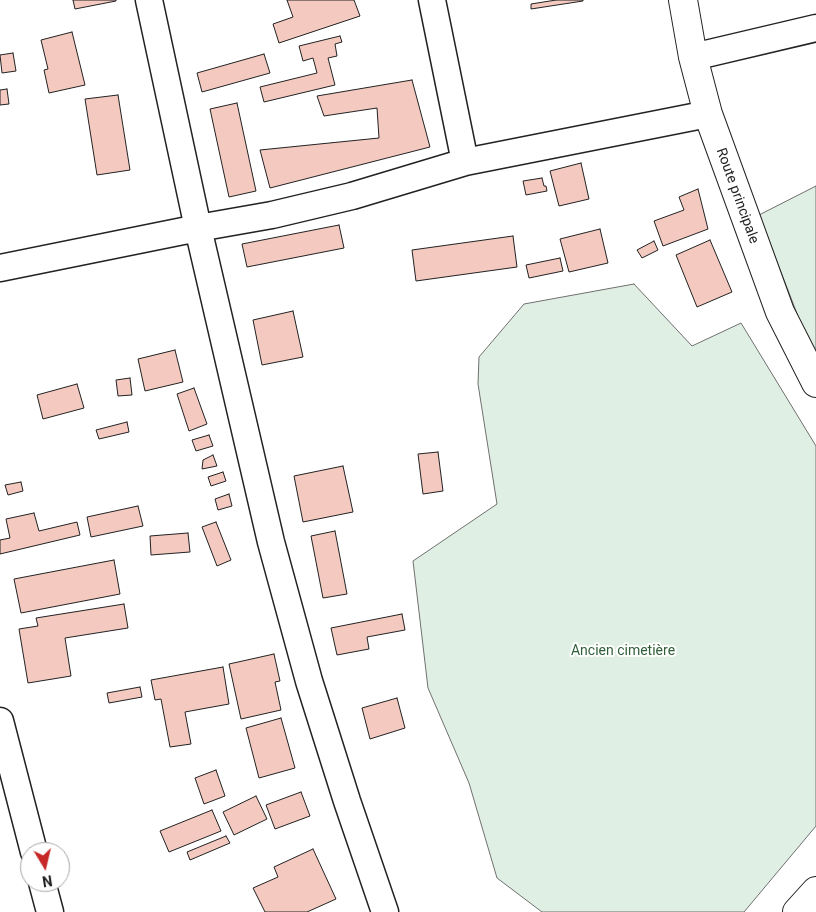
<!DOCTYPE html>
<html>
<head>
<meta charset="utf-8">
<style>
  body { margin:0 }
  #map { position:relative; width:816px; height:912px; overflow:hidden; background:#fff; font-family:Roboto,sans-serif }
  canvas { display:block }
  .north { position:absolute; left:20px; top:842px; width:50px; height:50px; box-sizing:border-box; background:#fff; border:1px solid #a7a7a7; border-radius:50%; rotate:171deg; font-size:14px; font-weight:700; line-height:20px; text-align:center; color:#222 }
  .north::after { content:''; display:block; margin:auto; width:18px; height:22px; background:#c62828; clip-path:polygon(50% 0,100% 100%,50% 72%,0 100%) }
</style>
</head>
<body>
<div id="map">
<canvas width="816" height="912"></canvas>
<div class="north">N</div>
</div>
<script>
const c = document.querySelector('canvas').getContext('2d');
c.lineJoin = 'round';
function fill(path, color) {
  c.fillStyle = color;
  c.fill(path, 'evenodd');
}
function toPath(rows) {
  const path = new Path2D();
  for (const r of rows) {
    path.moveTo(r[0], r[1]);
    for (let i = 2; i < r.length; i += 2) path.lineTo(r[i], r[i + 1]);
  }
  return path;
}
function trace(path, color, width, dash) {
  c.strokeStyle = color;
  c.lineWidth = width;
  c.lineCap = dash ? 'butt' : 'round';
  c.setLineDash(dash || []);
  c.stroke(path);
}
function label(font, color, halo, rows, align = 'center') {
  c.font = font + ' Roboto,sans-serif';
  c.lineWidth = 4;
  c.setLineDash([]);
  c.textBaseline = 'middle';
  c.strokeStyle = halo;
  c.fillStyle = color;
  for (const [text, x, y, turn = 0] of rows) {
    c.save();
    c.translate(x, y);
    c.rotate((+turn || 0) * Math.PI / 180);
    c.textAlign = isNaN(turn) ? turn : align;
    if (halo) c.strokeText(text, 0, 0);
    c.fillText(text, 0, 0);
    c.restore();
  }
}
const green = toPath([
  [816,186,816,363,759,215,816,186],
  [634,284,692,346,741,323,816,446,816,826,744,912,542,912,497,878,469,783,428,688,413,561,497,504,478,384,479,357,524,304,634,284]
]);
const building = toPath([
  [73,0,116,0,116,1,75,9,73,0],
  [287,0,354,0,360,16,279,43,273,24,293,17,287,0],
  [556,0,583,0,583,1,531,9,531,4,556,0],
  [72,32,85,85,49,93,44,70,48,69,41,40,72,32],
  [340,36,342,42,335,44,337,56,328,58,335,85,264,102,260,87,317,73,313,58,303,61,299,46,340,36],
  [13,53,16,71,2,73,0,55,13,53],
  [264,54,270,73,202,92,197,73,264,54],
  [412,80,430,147,270,188,260,150,379,138,377,108,324,116,317,96,412,80],
  [7,89,9,104,0,105,0,90,7,89],
  [118,95,130,170,97,175,85,99,118,95],
  [237,103,256,191,229,197,210,109,237,103],
  [581,163,589,199,559,206,550,171,581,163],
  [542,178,544,186,546,186,547,191,526,195,523,181,542,178],
  [698,189,708,229,663,246,654,221,684,210,679,197,698,189],
  [339,225,344,248,247,267,242,244,339,225],
  [600,229,608,263,569,272,560,239,600,229],
  [513,236,517,267,416,281,412,250,513,236],
  [710,240,732,292,697,307,676,255,710,240],
  [654,241,658,250,642,258,637,250,654,241],
  [560,258,563,271,529,278,526,265,560,258],
  [293,311,303,357,262,365,253,320,293,311],
  [175,350,183,382,145,391,138,359,175,350],
  [130,378,132,395,118,396,116,380,130,378],
  [77,384,84,408,43,419,37,395,77,384],
  [194,388,207,424,189,431,177,394,194,388],
  [127,422,129,432,99,439,96,430,127,422],
  [209,435,213,446,196,451,192,440,209,435],
  [438,452,443,491,423,494,418,454,438,452],
  [213,455,217,466,202,469,203,460,213,455],
  [343,466,353,512,303,522,294,476,343,466],
  [223,472,226,481,211,486,208,477,223,472],
  [21,482,23,491,8,495,5,485,21,482],
  [229,494,232,506,218,510,215,499,229,494],
  [138,506,143,526,91,537,87,517,138,506],
  [34,513,39,531,77,522,80,535,0,554,0,540,10,538,6,519,34,513],
  [216,522,231,560,217,566,202,527,216,522],
  [335,531,347,594,323,598,311,536,335,531],
  [188,533,190,552,151,555,150,536,188,533],
  [114,560,120,594,21,613,14,579,114,560],
  [124,604,128,628,65,638,71,676,28,683,19,629,38,626,36,618,124,604],
  [402,614,405,630,367,637,369,649,337,655,331,628,402,614],
  [274,654,280,681,275,682,281,710,241,719,229,664,274,654],
  [223,667,229,704,185,712,191,744,170,747,161,699,155,700,151,680,223,667],
  [140,687,142,697,109,703,107,693,140,687],
  [397,698,405,728,370,739,362,708,397,698],
  [281,718,295,768,259,778,246,728,281,718],
  [216,770,225,796,204,804,195,778,216,770],
  [301,792,310,816,275,829,266,805,301,792],
  [256,796,267,819,234,835,223,812,256,796],
  [212,810,221,831,169,852,160,831,212,810],
  [226,836,230,843,190,860,187,852,226,836],
  [313,849,336,899,307,912,265,912,253,888,278,877,274,867,313,849]
]);
const minor = toPath([
  [149,0,198,228,271,542,309,681,347,801,385,912],
  [432,0,465,162],
  [693,57,816,28],
  [0,268,198,228,272,215,352,196,465,162,708,114],
  [0,721,34,852],
  [42,882,50,912]
]);
const tertiary = toPath([
  [683,0,693,57,708,114,780,312,816,383],
  [797,912,816,891]
]);
const streetNames = [
  ["Route principale",737,196,70]
];
const parkNames = [
  ["Ancien cimetière",623,651]
];
fill(green, '#e0efe3');
trace(green, '#6f6f6f', 1);
fill(building, '#f3c9c0');
trace(building, '#222', 1);
trace(minor, '#222', 29);
trace(tertiary, '#222', 30);
trace(minor, '#fff', 26);
trace(tertiary, '#fff', 28);
label('14px', '#222', '#fff', streetNames);
label('14px', '#2f5e38', '#fff', parkNames);
</script>
</body>
</html>
